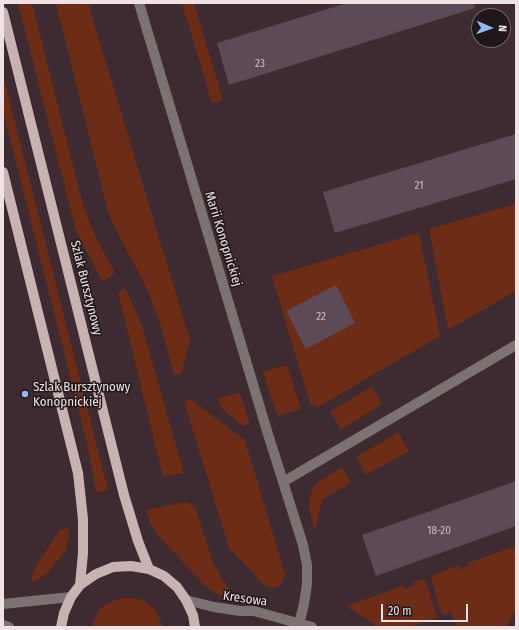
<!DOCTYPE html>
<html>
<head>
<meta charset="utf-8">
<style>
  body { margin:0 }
  #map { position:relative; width:519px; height:630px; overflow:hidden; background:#3e2b31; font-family:"Fira Sans Condensed",sans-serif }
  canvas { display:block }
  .frame { position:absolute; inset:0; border:4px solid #eee2e5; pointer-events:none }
  .north { position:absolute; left:471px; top:8px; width:40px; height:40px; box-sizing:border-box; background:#1f1719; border:1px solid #72686b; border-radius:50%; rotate:92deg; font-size:11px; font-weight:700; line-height:16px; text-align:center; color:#eee2e5 }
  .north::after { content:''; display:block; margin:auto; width:14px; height:18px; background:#90b8fd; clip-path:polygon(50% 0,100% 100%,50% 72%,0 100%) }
  .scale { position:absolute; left:381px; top:604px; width:87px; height:18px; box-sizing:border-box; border:2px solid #eee2e5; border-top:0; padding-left:5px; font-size:12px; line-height:14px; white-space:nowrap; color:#eee2e5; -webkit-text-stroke:3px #1f1719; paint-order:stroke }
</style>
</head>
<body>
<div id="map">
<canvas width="519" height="630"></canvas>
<div class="frame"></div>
<div class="north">N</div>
<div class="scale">20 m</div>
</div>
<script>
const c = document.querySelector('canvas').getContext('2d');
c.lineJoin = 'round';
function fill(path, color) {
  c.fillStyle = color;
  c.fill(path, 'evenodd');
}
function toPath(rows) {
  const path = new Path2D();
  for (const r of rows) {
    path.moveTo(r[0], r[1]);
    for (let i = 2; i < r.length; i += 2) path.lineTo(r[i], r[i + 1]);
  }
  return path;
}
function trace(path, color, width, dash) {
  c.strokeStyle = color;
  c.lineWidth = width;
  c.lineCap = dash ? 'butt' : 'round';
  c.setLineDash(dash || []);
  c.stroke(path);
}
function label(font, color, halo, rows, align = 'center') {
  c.font = font + ' "Fira Sans Condensed",sans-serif';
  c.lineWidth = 3;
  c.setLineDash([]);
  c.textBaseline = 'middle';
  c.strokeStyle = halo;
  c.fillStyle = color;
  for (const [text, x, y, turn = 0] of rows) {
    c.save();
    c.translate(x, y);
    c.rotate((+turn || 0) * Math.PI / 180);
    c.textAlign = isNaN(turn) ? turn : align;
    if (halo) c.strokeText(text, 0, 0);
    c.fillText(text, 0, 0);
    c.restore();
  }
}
const green = toPath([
  [18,3,32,3,83,205,94,233,115,273,101,282,99,275,76,231],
  [56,3,88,3,190,340,181,374,174,374,159,320,147,289,114,226,107,209],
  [182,3,194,3,223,100,212,103],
  [3,75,108,490,96,492,88,448,3,110],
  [516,204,516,291,448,330,429,229],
  [419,233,440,336,318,407,310,404,272,276],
  [125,288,142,326,184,473,163,477,118,292],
  [287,365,301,409,277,416,263,372],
  [372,386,382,404,341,430,330,412],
  [240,393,250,424,243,426,222,409,218,398],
  [190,399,245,440,285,574,282,582,279,586,274,588,264,585,258,580,255,574,229,548,184,401],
  [398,432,409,451,366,475,357,457],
  [342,467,351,482,322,500,315,531,309,507,312,489,316,484],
  [184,502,191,504,196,510,213,563,234,599,230,599,221,596,212,591,204,585,155,532,150,523,146,510],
  [68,528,69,537,65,551,48,573,31,584,33,571,59,531],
  [516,546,516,608,507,627,456,627,451,612,442,615,431,579,432,576,459,565,460,569,469,566,468,563],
  [423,579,426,582,437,617,411,627,378,627,347,606,403,586,405,589,414,586,413,582],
  [121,598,133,598,144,601,154,609,160,619,163,627,92,627,94,620,100,609,110,602]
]);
const building = toPath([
  [347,3,474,3,475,8,229,85,217,43],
  [516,134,516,179,335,233,323,192],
  [336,285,355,323,306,349,286,311],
  [516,481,516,526,376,576,362,535]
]);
const minor = toPath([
  [139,3,267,431,303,545,307,565,307,584,304,604,299,624],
  [283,482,516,345],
  [186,600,214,607,240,611,254,611,312,627],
  [3,604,71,597],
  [3,625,9,627]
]);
const major = toPath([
  [3,12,124,495,138,541,149,569],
  [3,172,78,473,83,519,83,553,80,585],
  [61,627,64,613,71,597,80,585,96,574,113,567,131,566,149,569,164,576,177,587,186,600,193,615,195,627]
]);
const markers = [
  [25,394,4,"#90b8fd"]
];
const numberNames = [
  ["23",260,64],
  ["21",419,186],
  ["22",321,317],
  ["18-20",439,531]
];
const streetNames = [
  ["Marii Konopnickiej",223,239,73],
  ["Szlak Bursztynowy",86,288,76],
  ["Kresowa",245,599,8]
];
const poiNames = [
  ["Szlak Bursztynowy",33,387],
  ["Konopnickiej",33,402]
];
fill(green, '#6c2c15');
fill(building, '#5c4b56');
trace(minor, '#7d7272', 10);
trace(major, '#c8b2b2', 10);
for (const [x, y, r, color] of markers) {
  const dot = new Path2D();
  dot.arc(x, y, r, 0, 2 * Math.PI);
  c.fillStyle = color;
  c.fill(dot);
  trace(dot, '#1f1719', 1.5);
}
label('11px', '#cabcc1', null, numberNames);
label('13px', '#eee2e5', '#1f1719', streetNames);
label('13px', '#eee2e5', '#1f1719', poiNames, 'left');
</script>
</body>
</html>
